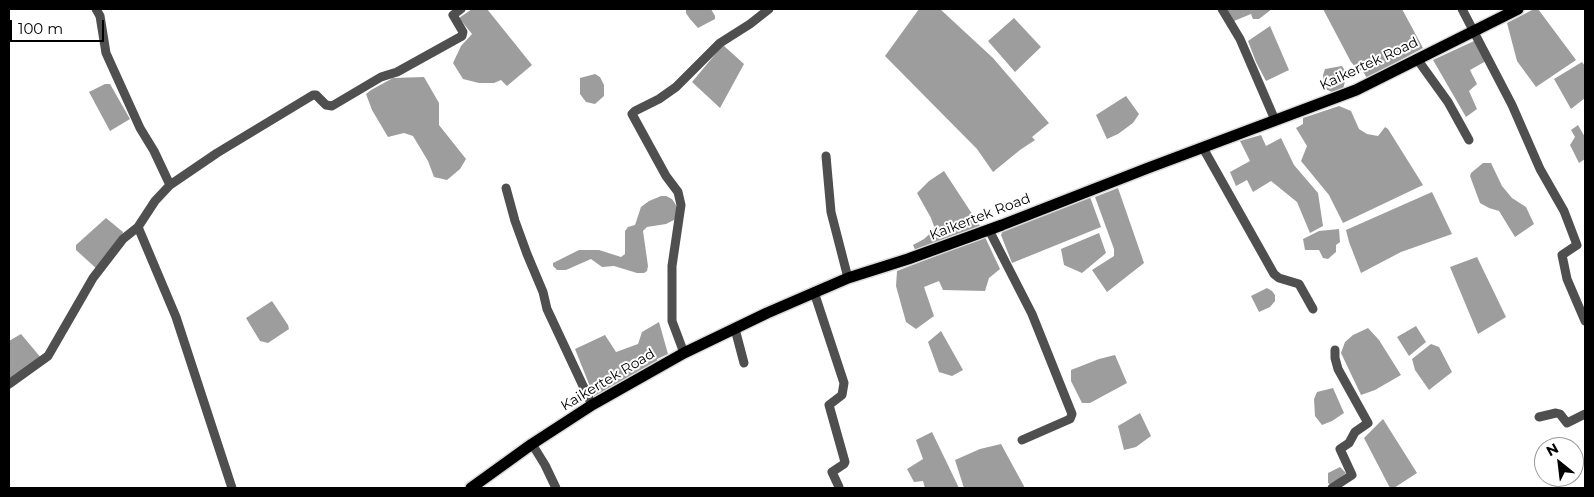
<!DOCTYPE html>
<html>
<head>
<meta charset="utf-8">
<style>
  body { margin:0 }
  #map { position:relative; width:1594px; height:497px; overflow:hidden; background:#fff; font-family:Montserrat,sans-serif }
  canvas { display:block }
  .frame { position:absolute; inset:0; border:10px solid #000; pointer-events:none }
  .north { position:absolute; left:1534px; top:437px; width:50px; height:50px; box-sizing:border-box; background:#fff; border:1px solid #999; border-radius:50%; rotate:331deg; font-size:14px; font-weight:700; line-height:20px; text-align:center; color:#000 }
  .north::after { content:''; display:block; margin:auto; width:18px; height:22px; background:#000; clip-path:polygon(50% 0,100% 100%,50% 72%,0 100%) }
  .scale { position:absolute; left:10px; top:20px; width:94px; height:22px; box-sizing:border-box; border:2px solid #000; border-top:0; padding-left:6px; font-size:15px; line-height:18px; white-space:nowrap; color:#000; -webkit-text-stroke:4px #fff; paint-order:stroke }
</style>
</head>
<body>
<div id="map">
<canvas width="1594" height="497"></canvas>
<div class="frame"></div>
<div class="north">N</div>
<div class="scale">100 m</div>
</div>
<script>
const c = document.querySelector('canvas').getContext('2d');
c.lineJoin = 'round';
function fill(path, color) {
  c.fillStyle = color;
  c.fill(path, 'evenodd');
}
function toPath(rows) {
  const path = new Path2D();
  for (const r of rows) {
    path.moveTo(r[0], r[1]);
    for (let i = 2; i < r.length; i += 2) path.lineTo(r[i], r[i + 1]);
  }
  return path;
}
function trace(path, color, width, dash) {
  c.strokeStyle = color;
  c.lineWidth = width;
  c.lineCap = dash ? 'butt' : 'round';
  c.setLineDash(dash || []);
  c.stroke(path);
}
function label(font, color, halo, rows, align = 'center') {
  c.font = font + ' Montserrat,sans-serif';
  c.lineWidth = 4;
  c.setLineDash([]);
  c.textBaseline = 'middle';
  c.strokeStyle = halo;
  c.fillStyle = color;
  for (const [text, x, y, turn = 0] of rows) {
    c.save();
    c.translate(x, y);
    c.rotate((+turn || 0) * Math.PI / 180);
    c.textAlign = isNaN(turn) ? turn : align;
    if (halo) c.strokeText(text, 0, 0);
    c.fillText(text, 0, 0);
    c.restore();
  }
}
const water = toPath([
  [472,9,487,9,532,65,507,86,501,80,494,83,479,83,463,79,453,63,461,46,472,34,459,18],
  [686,9,711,9,715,16,715,19,698,28,690,19,686,13],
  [919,9,940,9,993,58,1049,123,1032,137,1035,140,1020,150,993,172,977,149,885,56],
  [1227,9,1272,9,1259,19,1253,19,1251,14,1234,21],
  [1323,9,1402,9,1423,48,1367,78,1362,70,1359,71,1351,62],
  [1534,9,1538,9,1576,60,1536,87,1517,61,1507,23],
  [1014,18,1041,47,1015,72,988,41],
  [1270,26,1289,70,1266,81,1256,62,1248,41],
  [1474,41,1486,61,1470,70,1477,84,1469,91,1477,109,1466,117,1433,60],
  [723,45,744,64,720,108,692,82],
  [1582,62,1585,66,1585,98,1571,109,1554,79],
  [1342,66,1347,74,1343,89,1332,92,1325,89,1323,75,1325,69],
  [595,74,600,77,604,85,604,96,595,104,586,102,580,94,580,78],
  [424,77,439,103,439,125,466,159,460,169,447,180,434,177,428,161,413,136,404,133,388,137,372,110,366,94,371,90,393,78],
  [105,84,110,84,130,119,110,131,89,92],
  [1126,96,1139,114,1133,123,1118,134,1107,139,1096,115],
  [1339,106,1351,111,1359,129,1367,134,1378,136,1385,127,1388,129,1423,185,1343,223,1329,195,1301,161,1307,146,1296,128,1303,124,1303,118],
  [1578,125,1585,137,1585,159,1579,163,1570,145,1575,137,1571,130],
  [1261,135,1266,146,1281,138,1294,165,1318,193,1323,226,1310,233,1297,202,1271,181,1253,192,1247,180,1236,186,1230,172,1250,161,1240,141],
  [1483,163,1491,163,1502,186,1512,198,1526,207,1534,224,1515,237,1499,211,1489,208,1480,203,1470,176,1471,173],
  [944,171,980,226,916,252,913,245,924,239,935,229,931,218,917,193,929,181],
  [1118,188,1144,263,1107,292,1092,270,1114,256,1114,249,1095,197],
  [1432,192,1452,234,1401,252,1361,273,1349,242,1346,230],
  [661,196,666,196,672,199,676,205,677,216,674,220,666,224,647,227,643,231,648,266,647,271,644,273,637,273,614,266,602,267,591,259,566,270,557,270,553,266,553,263,579,250,599,250,621,257,625,254,625,231,628,227,635,225,641,207,649,201],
  [1090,197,1101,227,1012,263,1001,235,1003,231],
  [106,218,123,232,121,239,98,270,76,250,76,245],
  [1339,229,1340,242,1336,245,1336,252,1328,259,1323,258,1319,250,1305,250,1303,239,1319,231],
  [1099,233,1106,253,1082,273,1064,265,1061,249],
  [985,237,1000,269,989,278,985,291,943,290,939,281,924,287,934,316,916,329,906,322,896,286,897,271],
  [1477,257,1506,317,1478,334,1450,267],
  [1267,288,1272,291,1275,295,1275,301,1270,307,1259,312,1251,296],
  [272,301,288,325,289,329,268,343,260,341,246,318],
  [659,322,668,354,657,359,658,364,595,399,575,349,605,335,616,352,638,344,642,332],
  [1416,326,1426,342,1409,356,1397,337],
  [1368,328,1379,340,1401,375,1375,390,1361,395,1341,353,1345,342,1353,335],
  [941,331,963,370,952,376,939,372,928,342],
  [21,334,42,359,9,382,9,341],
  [1431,344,1439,347,1452,372,1429,390,1415,370,1412,359],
  [1115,355,1127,383,1090,403,1082,403,1071,381,1071,370,1099,359],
  [1333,388,1344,413,1332,421,1322,425,1315,416,1314,399,1317,392],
  [1140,413,1151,436,1136,447,1124,450,1118,426],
  [1383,419,1417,473,1394,488,1390,488,1364,438],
  [932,432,959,488,925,488,923,481,914,482,907,469,923,459,916,440],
  [1001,444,1025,488,964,488,955,460,980,449],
  [1340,467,1346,473,1331,485,1328,483,1328,473]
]);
const minor = toPath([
  [96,9,100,16,106,53,140,128,154,151,170,185],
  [1222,9,1240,39,1275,120],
  [1462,9,1512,105,1540,169,1564,211,1577,245,1562,255,1567,279,1585,321],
  [1417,59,1448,102,1469,140],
  [1203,148,1274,274,1279,278,1299,284,1313,309],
  [826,156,831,212,848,278],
  [506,188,515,221,527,254,543,292,547,309,592,405],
  [138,227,155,201,170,185,217,153,313,95,316,95,326,105,332,106,381,77,397,72,462,36,463,32,453,15,461,9],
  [989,230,1032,314,1072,414,1070,419,1022,440],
  [814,292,844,383,842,395,829,405,845,462,844,464,832,472,839,487],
  [735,329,744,363],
  [684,353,672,321,672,266,681,205,678,192,666,176,632,114,635,111,659,99,676,87,720,43,750,24,769,9],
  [9,384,48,356,93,278,123,239,138,227,176,317,232,488],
  [1539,417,1556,413,1560,414,1567,423,1585,414],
  [532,444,545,465,556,488],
  [1332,488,1352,475,1340,449,1349,443,1355,432,1368,423,1338,369,1335,358,1335,350]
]);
const major = toPath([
  [471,488,532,444,592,405,684,353,767,313,848,278,908,259,1002,225,1148,168,1356,90,1518,9]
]);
const streetNames = [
  ["Kaikertek Road",1369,64,-25],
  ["Kaikertek Road",980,217,-21],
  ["Kaikertek Road",608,380,-31]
];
fill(water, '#9d9d9d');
trace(major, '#dbdbdb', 14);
trace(minor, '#4f4f4f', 9);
trace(major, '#000', 11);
label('14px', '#000', '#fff', streetNames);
</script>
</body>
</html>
